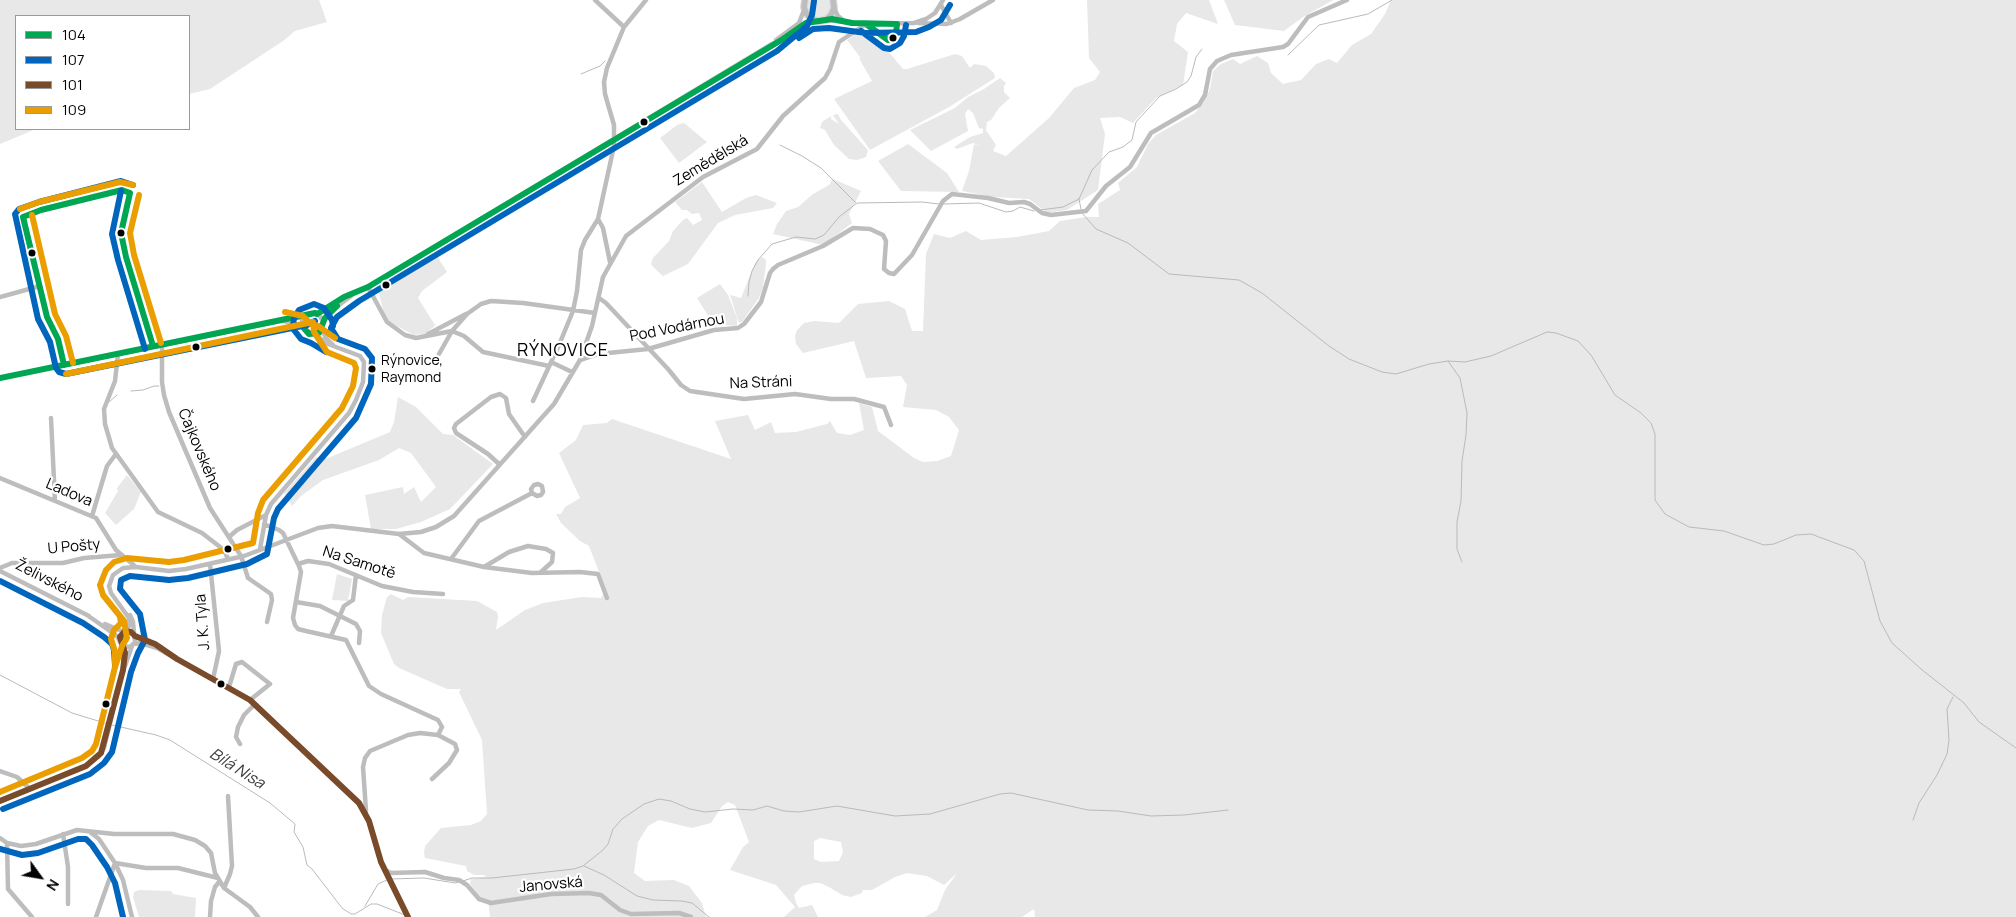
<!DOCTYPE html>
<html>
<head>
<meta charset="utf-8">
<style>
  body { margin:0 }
  #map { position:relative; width:2016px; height:917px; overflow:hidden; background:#fff; font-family:Manrope,sans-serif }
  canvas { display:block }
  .legend { position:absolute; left:15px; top:15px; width:175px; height:115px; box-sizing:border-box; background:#fff; border:1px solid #999; margin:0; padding:6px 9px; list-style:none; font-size:15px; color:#000 }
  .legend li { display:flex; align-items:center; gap:10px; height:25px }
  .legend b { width:25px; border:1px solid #999 }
  .north { position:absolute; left:15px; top:852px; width:50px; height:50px; -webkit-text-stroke:4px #fff; paint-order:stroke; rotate:122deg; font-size:14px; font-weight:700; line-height:20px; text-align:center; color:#000 }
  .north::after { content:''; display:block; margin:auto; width:18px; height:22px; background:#000; clip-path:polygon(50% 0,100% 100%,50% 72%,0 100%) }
</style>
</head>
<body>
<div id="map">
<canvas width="2016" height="917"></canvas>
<ul class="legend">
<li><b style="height:6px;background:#00a651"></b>104</li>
<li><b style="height:6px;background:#0065bd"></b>107</li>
<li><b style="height:6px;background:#7a4b2a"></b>101</li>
<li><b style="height:6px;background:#eb9e00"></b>109</li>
</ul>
<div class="north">N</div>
</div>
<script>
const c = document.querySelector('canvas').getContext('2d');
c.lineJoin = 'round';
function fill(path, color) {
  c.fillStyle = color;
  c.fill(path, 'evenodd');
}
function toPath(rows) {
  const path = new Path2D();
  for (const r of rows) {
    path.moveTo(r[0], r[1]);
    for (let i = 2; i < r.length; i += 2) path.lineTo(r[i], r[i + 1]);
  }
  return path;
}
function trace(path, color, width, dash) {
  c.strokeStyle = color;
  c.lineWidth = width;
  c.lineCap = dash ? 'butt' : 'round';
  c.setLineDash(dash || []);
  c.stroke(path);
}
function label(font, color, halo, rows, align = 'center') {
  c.font = font + ' Manrope,sans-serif';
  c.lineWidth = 4.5;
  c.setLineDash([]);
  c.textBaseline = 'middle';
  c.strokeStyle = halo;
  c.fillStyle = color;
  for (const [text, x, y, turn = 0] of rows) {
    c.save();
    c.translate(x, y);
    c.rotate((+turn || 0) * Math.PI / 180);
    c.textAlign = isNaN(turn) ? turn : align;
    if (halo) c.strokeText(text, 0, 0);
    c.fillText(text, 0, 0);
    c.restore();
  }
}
const green = toPath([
  [0,0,319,0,327,22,295,31,283,41,210,89,189,94,189,16,16,16,16,129,36,129,0,144],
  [809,0,829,0,831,6,829,12,824,17,814,17,808,12,807,7],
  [1087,0,1209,0,1218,24,1186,13,1177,24,1174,41,1188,52,1183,85,1156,98,1133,123,1120,117,1100,118,1105,134,1098,190,1067,210,1047,213,1029,199,993,197,962,191,969,171,974,144,983,147,973,143,957,149,954,147,970,137,983,133,983,129,979,128,973,113,968,109,965,114,968,131,931,151,910,130,955,108,968,97,984,89,1000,78,1006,83,1004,86,1004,92,1010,98,999,108,991,120,987,122,986,130,996,145,993,151,1006,156,1049,118,1074,88,1095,80,1100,72,1089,58],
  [1224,0,1333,0,1303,17,1284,31,1235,25],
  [1391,0,2016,0,2016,917,1035,917,1034,909,1022,917,925,917,937,910,945,890,957,873,944,885,927,876,907,873,895,877,872,890,863,890,862,893,851,897,842,895,829,887,820,883,814,883,802,886,794,895,796,903,799,908,812,905,818,917,784,917,795,907,776,885,730,870,743,847,749,842,735,805,728,802,722,806,711,823,692,828,659,820,648,826,638,842,634,873,645,881,674,880,689,886,702,903,706,917,490,917,488,900,479,897,470,884,471,879,487,877,483,875,474,875,467,871,466,866,425,858,424,853,425,846,441,828,471,825,481,821,487,814,482,740,459,692,461,689,447,689,399,668,394,664,381,633,382,615,387,597,391,594,403,600,408,597,477,601,497,612,498,616,496,630,525,610,543,603,582,597,601,598,606,590,589,546,580,541,561,523,556,514,561,514,565,507,580,498,559,453,576,440,583,425,607,423,612,419,731,459,715,421,748,415,755,430,771,422,775,433,796,432,827,424,830,421,837,433,850,435,864,430,859,403,872,407,878,431,914,458,923,462,937,461,951,456,959,430,949,417,936,410,903,407,907,385,901,376,866,378,854,341,803,353,796,344,795,336,797,330,804,323,814,321,839,323,858,304,889,301,905,309,912,331,923,331,926,254,934,234,950,238,966,231,981,240,1017,237,1049,231,1060,221,1086,217,1099,217,1098,204,1120,190,1118,183,1137,167,1148,144,1156,135,1195,113,1204,102,1210,89,1213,71,1221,64,1233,59,1240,64,1257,56,1268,63,1271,73,1283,84,1301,80,1316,64,1329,59,1337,63,1352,45,1371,34,1385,14],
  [820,838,841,842,843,852,839,861,821,862,814,859,814,841],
  [854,35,868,36,878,39,903,69,907,69,955,54,962,56,970,68,974,64,986,66,994,73,995,78,949,107,870,150,834,99,872,81,860,60,860,57,847,40],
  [838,114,841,120,868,150,866,157,857,160,849,159,834,145,825,130,820,128,822,122,831,116,831,119,839,124,833,115],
  [684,123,707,142,679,163,660,138,677,125],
  [908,144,947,173,959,192,901,191,878,161],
  [833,179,861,191,849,214,852,223,823,245,773,234,777,224,786,211,798,207,813,194,829,185],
  [702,182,722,212,746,198,756,195,777,203,773,208,735,215,718,223,688,264,663,276,653,267,651,264,653,258,669,241,673,231,683,220,687,218,693,225,702,220,699,213,692,214,687,210,682,210,675,202],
  [435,253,447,272,422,291,418,298,435,325,437,324,425,334,414,335,389,322,383,310,378,289,390,281,398,273],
  [762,257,766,260,766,264,763,287,759,298,742,322,739,323,730,295,741,298,755,263],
  [720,284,728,295,737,318,737,326,721,325,715,327,697,298],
  [398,397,416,407,443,434,453,435,493,464,450,509,421,522,396,529,371,529,365,495,403,487,404,494,414,487,421,502,436,487,411,453,399,448,379,460,323,480,301,496,292,506,284,493,316,457,328,458,390,432,394,422],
  [127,475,141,492,134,509,116,525,105,513,118,491,117,488],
  [337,574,352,579,348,601,332,600],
  [139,890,171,891,173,894,196,898,195,917,139,917,133,897,134,892]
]);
const stream = toPath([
  [1288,55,1319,25,1368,14,1392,0],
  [581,74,600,66,605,61],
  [780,145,802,156,821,168,856,203],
  [1079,199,1081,209],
  [944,204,979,203,1006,212,1013,211,1020,207,1034,211],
  [1040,210,1063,207,1079,199,1092,170,1109,152,1123,147,1132,140,1136,122,1160,96,1176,89,1187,82,1191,76,1196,57,1202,49],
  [1082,213,1096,229,1128,243,1169,274,1239,280,1262,293,1329,346,1349,359,1382,372,1396,374,1429,364,1448,361,1465,362,1491,356,1547,332,1556,333,1578,341,1591,355,1615,395,1641,413,1651,423,1655,434,1655,500,1665,514,1689,527,1724,531,1764,545,1774,544,1796,535,1811,534,1854,550,1864,561,1880,621,1892,643,1921,669,1964,703,1979,722,2016,748],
  [748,296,749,282,752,271,758,260,772,244,796,237,815,239,824,235,839,217,857,203,922,202,939,204],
  [1448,361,1460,378,1467,413,1466,435,1462,461,1461,501,1457,522,1457,549,1462,562],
  [131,391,143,390,154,386,159,386],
  [109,402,117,395],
  [0,675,72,713,108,724],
  [112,725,156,735,170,740,270,803,295,824,294,832,303,847,307,865,312,869,342,908,351,914,355,914,371,904,377,904,405,915],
  [1913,820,1919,803,1937,775,1947,754,1949,740,1947,709,1953,697],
  [584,866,604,875,637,896,653,900,682,901,692,903,709,917],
  [391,879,424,878,455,883,459,882],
  [463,881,472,878,492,878,574,869,583,866,603,850,608,844,613,829,622,819,644,804,659,799,671,801,690,809,705,812,733,809,753,810,767,806,784,811,799,812,837,806,895,816,930,814,1000,794,1011,793,1088,810,1118,811,1151,816,1184,815,1228,810],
  [365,906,378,884,387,880]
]);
const minor = toPath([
  [595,0,624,27],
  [941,5,951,23],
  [834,8,838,16,844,21],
  [826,20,866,24,914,23,926,19,935,13,943,0],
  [918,23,947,24,960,19,993,0],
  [776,40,799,23,804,10],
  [610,262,603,228,598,219,614,146,614,125,605,94,604,82,607,68,624,27,646,0],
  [368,287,387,322,405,335,416,338,452,331,464,336,483,352,549,366],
  [0,297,40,286],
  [599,298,606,303,668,369,681,385,690,391,744,399,795,394,831,399,854,399,884,407,891,425],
  [317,314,322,312,344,297,368,287,772,44,783,39,806,23,814,20],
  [284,321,302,326],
  [324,321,331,311,351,296],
  [322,329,326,338,333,345],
  [428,334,466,314],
  [162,344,162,382,164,395,169,412,210,508,241,556,248,578,271,594,272,600,267,622],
  [118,354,115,381,104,409,105,424,112,448,158,512,202,533,224,550,228,559],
  [439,354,452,331,467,314,481,304,491,301,523,303,595,313],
  [580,360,598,354,648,349,714,330,738,328,744,324,761,302,770,273,773,269,778,265,823,246,853,228,870,229,883,235,886,241,884,269,889,273,894,274,912,255,943,201,952,194,988,198,1009,203,1024,202,1030,204,1042,213,1051,215,1086,211,1106,186,1130,167,1151,133,1199,105,1205,95,1210,69,1217,61,1231,55,1283,47,1288,44,1308,17,1347,0],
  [551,362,572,372],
  [0,378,305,316],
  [533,401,559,345,573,311,577,291,581,250,585,240,598,219],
  [51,418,55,501],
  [499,464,488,454,456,433,454,428,456,424,491,397,500,394,506,398,509,414,525,437],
  [0,478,96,518,116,550,136,567],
  [92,516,107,466,116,454],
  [264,524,279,530,283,533,299,566,301,572,293,618,295,625,298,629,306,631,346,640,369,686,381,694,438,720,442,727,438,735],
  [399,534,424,553,484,567,532,573,580,572,598,574,607,598],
  [229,537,237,530,266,515],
  [260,549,266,515,271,504,349,413,356,400,363,382,364,362,360,356,328,344,314,334,305,330,302,321,307,314,312,313,319,315,323,321,321,331,314,334],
  [451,559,479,521,532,493,537,496,541,495,543,492,542,486,538,484,534,485,531,489,532,493],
  [210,564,219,651,213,679],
  [298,564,308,561,329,564,382,586,413,592,443,594],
  [484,567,509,552,528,546,546,549,553,553,552,562,541,572],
  [0,568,12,563,63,563,84,558,121,555],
  [0,571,89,616],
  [296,602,320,606,356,624,360,631,359,643],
  [130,615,133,622,134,633],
  [105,624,124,632],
  [125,631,129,626,129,618,111,593,109,586,113,575,123,568,136,567,169,571,186,569,244,556,318,528,332,526,399,534,421,532,436,527,454,516,554,404,580,360,592,326,603,277,626,236,703,177,757,149,783,116,825,78,830,69,839,42,866,24],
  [135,636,161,647],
  [331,636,344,606,353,600,356,575],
  [134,644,141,643,157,648,250,700,359,803,369,821,381,862,408,917],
  [123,646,130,647,135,642,134,634,126,631],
  [125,666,132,646],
  [229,687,236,664,242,662,270,684,250,700],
  [240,744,236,737,238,727,244,715,255,704],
  [0,771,17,777,30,789],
  [0,801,86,766,98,757,104,748,123,670,124,650,117,636,87,615],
  [366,811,363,767,365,758,370,751,408,735,420,733,438,735,455,744,457,750,449,763,432,779],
  [90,832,99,839,115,863,123,880,132,917],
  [63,834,68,867,68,904],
  [0,838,7,843,21,846,36,844,77,830,114,834,173,834,195,840,205,846,211,853,215,873,224,888,250,907,258,917],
  [7,843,8,889,32,917],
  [387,871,391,873,425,872,444,878,459,880,467,885,479,899,491,903,551,894,589,893,601,895,620,910,631,914,679,913,691,917],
  [224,888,230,874,232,866,228,796],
  [96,917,115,863,146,868,178,868,218,878],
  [210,917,211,901,215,887,219,882]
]);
const major = toPath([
  [805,0,804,7,806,13,811,19,818,21,826,20,831,15,834,8,833,0]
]);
const bus1 = toPath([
  [866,24,888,40,893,38,896,33,897,24],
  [130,193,121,233,126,257,153,346],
  [23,217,47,317,58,339,64,365],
  [23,217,41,210,122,190,130,193],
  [317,314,344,297,368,287,783,39,806,23,832,19,852,23,897,24],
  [302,326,309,334,319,333,325,318,337,306],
  [0,378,315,313]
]);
const bus2 = toPath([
  [861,31,884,48,890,49,900,43,904,36,906,25],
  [799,38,813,29,829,28,866,33,916,32,929,27,941,20,950,5],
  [133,185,121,181,39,202,19,209,15,214,38,319,50,342,56,368,59,372,66,374,307,325,315,321],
  [121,191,112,234,118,260,145,349],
  [293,326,294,318,299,310,314,304,324,308,332,320,333,326,329,333],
  [294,330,301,339,311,343,326,352],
  [0,581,83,623,104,637,112,644,114,650,115,665],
  [3,809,90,774,104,763,112,752,131,672,138,653,145,640,140,614,120,589,121,580,130,576,169,580,188,578,247,564,267,554,274,518,278,509,356,418,371,384,372,358,365,349,338,339,331,328,337,317,359,301,777,51,807,26,812,15,814,1],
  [0,849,22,855,38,853,78,839,86,839,92,845,107,867,115,883,123,917]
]);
const bus3 = toPath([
  [135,636,155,644,177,659,250,700,359,803,369,821,381,862,408,917],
  [0,801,86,766,101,753,123,670,125,653,120,637,125,631,131,632,135,636]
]);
const bus4 = toPath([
  [139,195,130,233,134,255,161,343],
  [20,209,39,202,120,182,133,185],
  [32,215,55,314,66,336,73,363],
  [285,312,303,316,311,324,318,326,335,338],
  [115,664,115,652,111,639,114,630,121,623,120,617],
  [0,792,82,758,92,751,96,744,115,667,122,646,127,638,124,621,103,595,100,585,106,570,114,562,127,558,169,562,184,560,253,543,258,513,263,500,342,408,353,386,356,368,354,363,327,352,314,332,313,322,66,374]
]);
const markers = [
  [893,38,4.5,"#000"],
  [644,122,4.5,"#000"],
  [121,233,4.5,"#000"],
  [32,253,4.5,"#000"],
  [386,285,4.5,"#000"],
  [196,347,4.5,"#000"],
  [372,369,4.5,"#000"],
  [228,549,4.5,"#000"],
  [221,684,4.5,"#000"],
  [106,704,4.5,"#000"]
];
const busNames = [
  ["Rýnovice,",381,361],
  ["Raymond",381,378]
];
const streetNames = [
  ["Zemědělská",711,161,-31],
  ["Pod Vodárnou",677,328,-11],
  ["Na Stráni",761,383,-2],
  ["Čajkovského",199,450,67],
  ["Ladova",69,493,23],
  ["U Pošty",74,547,-5],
  ["Na Samotě",359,563,18],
  ["Želivského",49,581,27],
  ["J. K. Tyla",203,622,-94],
  ["Janovská",551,885,-5]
];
const waterNames = [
  ["Bílá Nisa",237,769,32]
];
const quarterNames = [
  ["RÝNOVICE",563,351]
];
fill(green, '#e8e8e8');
trace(stream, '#bababa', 1);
trace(major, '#dbdbdb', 8);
trace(minor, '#bdbdbd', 4.5);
trace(major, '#bdbdbd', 5.5);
trace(bus1, '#00a651', 6);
trace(bus2, '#0065bd', 6);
trace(bus3, '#7a4b2a', 6);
trace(bus4, '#eb9e00', 6);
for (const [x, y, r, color] of markers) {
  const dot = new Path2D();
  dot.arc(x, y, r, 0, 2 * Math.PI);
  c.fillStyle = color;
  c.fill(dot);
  trace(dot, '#fff', 2);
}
label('14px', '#000', '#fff', busNames, 'left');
label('15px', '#000', '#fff', streetNames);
label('italic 16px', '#3e3e3e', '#fff', waterNames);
c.letterSpacing = '1px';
label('18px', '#000', '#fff', quarterNames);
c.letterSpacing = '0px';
</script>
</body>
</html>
